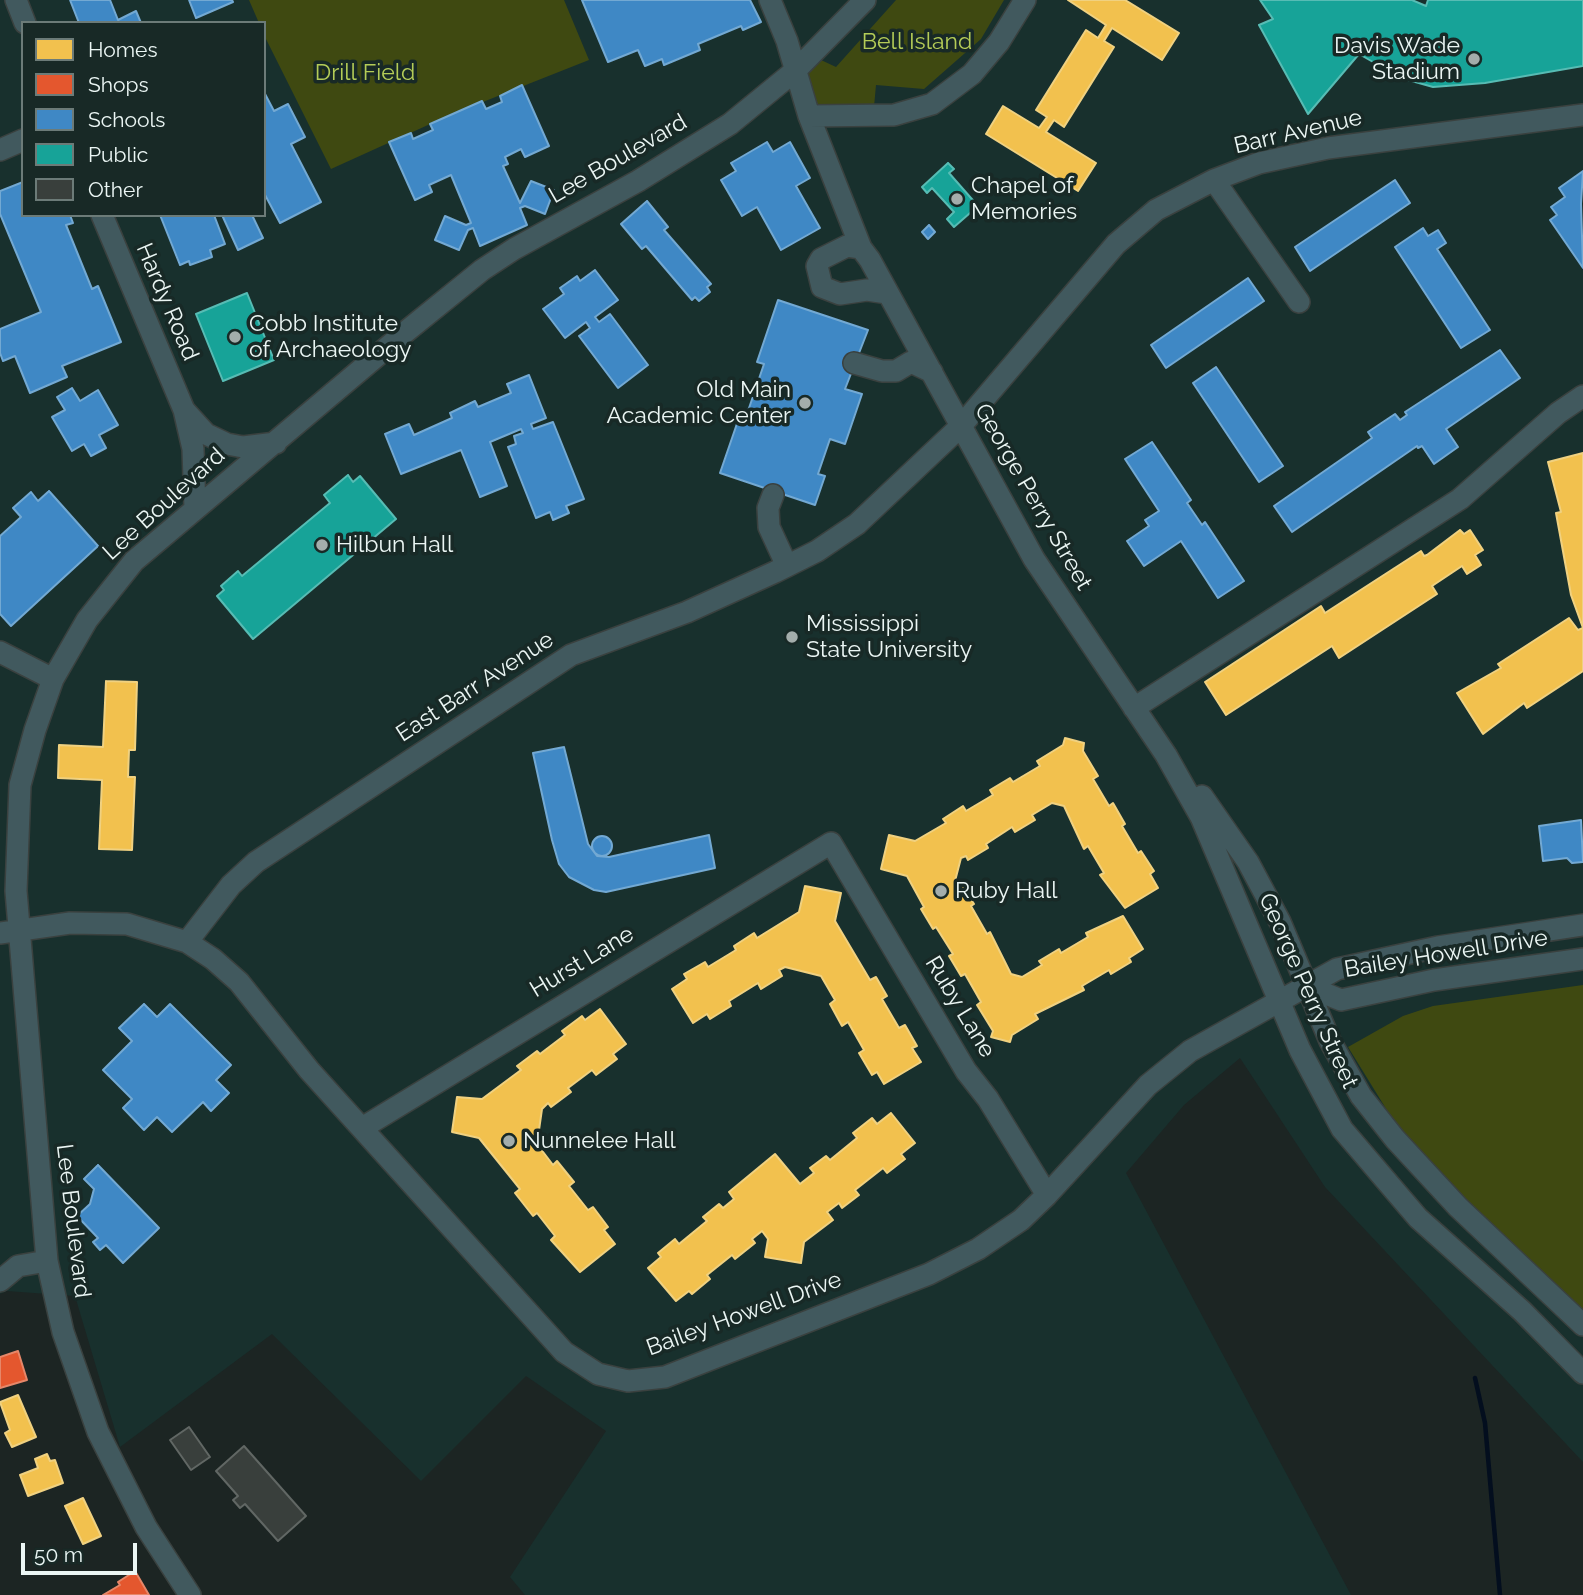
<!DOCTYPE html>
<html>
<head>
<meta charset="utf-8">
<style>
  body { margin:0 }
  #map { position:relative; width:1583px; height:1595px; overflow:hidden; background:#1c2523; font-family:Raleway,sans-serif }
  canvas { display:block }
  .legend { position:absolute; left:21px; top:21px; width:245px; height:196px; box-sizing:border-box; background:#182926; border:2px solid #6c7b78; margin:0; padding:9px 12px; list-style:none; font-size:21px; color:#ebf6f4 }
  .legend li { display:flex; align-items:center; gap:14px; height:35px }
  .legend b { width:35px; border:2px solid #6c7b78 }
  .scale { position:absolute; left:21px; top:1543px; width:116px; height:32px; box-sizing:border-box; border:4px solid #ebf6f4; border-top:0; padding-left:9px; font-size:21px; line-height:24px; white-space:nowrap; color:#ebf6f4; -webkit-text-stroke:5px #182926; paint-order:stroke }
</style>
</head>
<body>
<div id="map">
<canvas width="1583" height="1595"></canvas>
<ul class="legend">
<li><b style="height:19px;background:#f2c14e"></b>Homes</li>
<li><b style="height:19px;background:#e4572e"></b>Shops</li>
<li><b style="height:19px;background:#3f88c5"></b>Schools</li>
<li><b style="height:19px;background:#17a398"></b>Public</li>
<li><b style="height:19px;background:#393f3c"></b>Other</li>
</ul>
<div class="scale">50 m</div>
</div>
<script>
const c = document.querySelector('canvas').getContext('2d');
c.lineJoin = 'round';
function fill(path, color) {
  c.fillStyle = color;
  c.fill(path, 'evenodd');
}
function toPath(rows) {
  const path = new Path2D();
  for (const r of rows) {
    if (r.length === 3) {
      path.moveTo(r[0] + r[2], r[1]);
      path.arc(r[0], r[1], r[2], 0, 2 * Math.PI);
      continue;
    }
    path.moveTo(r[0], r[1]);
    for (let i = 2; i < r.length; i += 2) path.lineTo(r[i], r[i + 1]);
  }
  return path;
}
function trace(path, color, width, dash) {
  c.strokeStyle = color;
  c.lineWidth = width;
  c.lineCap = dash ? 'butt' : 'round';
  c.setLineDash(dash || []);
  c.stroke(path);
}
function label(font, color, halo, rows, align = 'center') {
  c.font = font + ' Raleway,sans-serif';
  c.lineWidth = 7;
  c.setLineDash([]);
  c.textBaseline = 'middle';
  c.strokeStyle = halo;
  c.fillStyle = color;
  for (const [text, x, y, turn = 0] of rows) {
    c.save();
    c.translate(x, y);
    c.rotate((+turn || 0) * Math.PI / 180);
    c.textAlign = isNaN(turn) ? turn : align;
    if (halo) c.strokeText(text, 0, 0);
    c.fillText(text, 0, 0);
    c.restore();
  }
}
const built = toPath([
  [0,0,1583,0,1583,1462,1325,1187,1240,1058,1184,1105,1126,1173,1351,1595,525,1595,510,1577,606,1431,526,1376,421,1481,272,1334,120,1447,75,1296,7,1291,0,1294],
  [23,23,264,23,264,215,23,215]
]);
const green = toPath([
  [249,0,564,0,589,60,450,115,331,169,264,35,264,23,259,23],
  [896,0,1004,0,981,39,924,89,876,85,874,107,823,106,813,103,806,79,808,72,821,60,836,67],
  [1583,985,1583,1311,1447,1183,1401,1133,1348,1047,1403,1016,1433,1006]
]);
const homes = toPath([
  [1125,0,1179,33,1162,60,1112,28,1104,41,1114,47,1064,127,1054,120,1046,132,1096,163,1078,191,986,134,1003,106,1039,128,1047,117,1036,110,1086,30,1098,38,1106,25,1068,0,1125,0],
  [1583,453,1583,671,1527,708,1524,703,1483,734,1457,693,1501,668,1498,664,1569,618,1578,630,1583,628,1571,595,1556,513,1561,512,1548,462,1583,453],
  [1460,530,1464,534,1470,530,1483,550,1475,555,1481,565,1467,574,1462,566,1432,586,1437,594,1339,658,1332,646,1226,715,1205,682,1321,606,1325,613,1421,551,1424,556,1427,555,1460,530],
  [106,681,137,682,135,750,129,750,128,777,135,777,132,850,99,849,102,780,58,778,59,745,103,747,106,681],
  [1065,738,1084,743,1083,751,1098,776,1093,779,1109,806,1113,803,1125,824,1122,826,1138,853,1141,851,1154,871,1150,874,1158,888,1125,908,1100,875,1104,873,1088,846,1084,849,1064,806,1052,803,1032,815,1035,820,1015,832,1012,827,986,844,988,848,968,860,966,856,961,858,955,881,958,886,962,884,974,904,971,906,987,934,990,932,1011,974,1022,977,1042,965,1039,961,1059,949,1061,953,1088,937,1086,933,1123,916,1143,949,1129,958,1131,962,1111,974,1109,970,1082,986,1084,990,1035,1014,1038,1019,1012,1035,1010,1042,991,1037,993,1031,977,1005,981,1002,965,974,961,976,949,956,953,954,936,927,933,929,921,909,924,907,907,876,881,869,889,835,915,841,946,823,943,819,963,806,966,811,993,795,990,790,1010,778,1013,782,1040,766,1037,761,1063,745,1065,738],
  [805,886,841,893,835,921,870,980,876,977,887,996,882,999,899,1028,905,1025,917,1046,912,1048,921,1062,884,1084,877,1072,872,1075,859,1053,864,1050,848,1022,842,1026,830,1004,835,1000,821,976,785,967,779,970,782,976,761,989,758,983,729,1001,731,1006,710,1019,707,1014,693,1023,672,989,687,979,684,974,705,962,708,967,736,950,734,946,754,933,757,938,799,912,805,886],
  [600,1009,626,1044,613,1054,617,1059,596,1075,592,1070,568,1088,571,1092,551,1107,548,1103,542,1109,537,1144,553,1165,557,1161,574,1182,569,1186,588,1210,593,1207,608,1227,604,1230,615,1244,580,1272,551,1240,555,1236,537,1213,533,1216,515,1193,520,1189,479,1138,452,1132,457,1097,482,1099,521,1070,517,1066,537,1051,540,1054,565,1035,562,1031,582,1016,585,1020,600,1009],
  [891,1113,915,1143,901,1154,905,1159,887,1173,883,1168,855,1190,859,1195,842,1208,839,1203,827,1212,833,1220,804,1242,801,1263,765,1257,768,1239,762,1231,752,1239,755,1243,735,1259,732,1255,707,1275,710,1279,692,1294,689,1291,676,1301,648,1268,661,1257,658,1253,675,1239,679,1244,707,1221,703,1217,719,1204,723,1208,734,1199,729,1192,775,1154,800,1184,814,1173,810,1168,826,1156,830,1160,857,1138,853,1133,872,1118,877,1124,891,1113],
  [18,1395,36,1437,12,1447,5,1433,10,1430,0,1402,18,1395],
  [47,1454,50,1461,55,1460,63,1483,28,1496,20,1475,38,1468,35,1459,47,1454],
  [83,1498,101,1536,83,1544,65,1506,83,1498]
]);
const shops = toPath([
  [18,1351,27,1380,0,1388,0,1357,18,1351],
  [135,1571,149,1595,103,1595,120,1585,118,1582,135,1571]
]);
const schools = toPath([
  [70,0,110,0,118,20,136,11,141,23,79,23,70,0],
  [189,0,232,0,233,2,196,18,189,0],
  [582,0,750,0,761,22,743,30,741,26,698,44,700,50,664,65,662,59,645,66,638,50,608,62,582,0],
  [522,85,549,146,525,157,521,149,505,157,508,164,503,166,520,203,531,181,554,190,545,214,525,206,520,208,527,225,480,246,473,228,468,230,459,250,435,240,445,216,466,225,471,223,451,175,429,185,432,192,415,200,389,142,411,133,413,139,433,130,430,124,482,101,486,109,502,102,500,96,522,85],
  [264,92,274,111,288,104,305,137,291,144,321,202,280,223,264,193,264,92],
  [767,142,773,152,790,142,810,178,796,186,820,228,781,250,757,207,742,216,721,180,736,171,731,163,767,142],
  [1583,171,1581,204,1583,268,1550,220,1557,215,1551,207,1565,197,1559,188,1583,171],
  [1395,180,1410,203,1310,271,1295,247,1395,180],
  [23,182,23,215,70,215,73,223,66,225,92,289,98,286,121,342,62,366,67,377,30,393,15,356,3,361,0,353,0,329,41,312,0,214,0,191,23,182],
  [647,201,668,227,664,230,711,284,707,287,710,292,699,301,695,297,692,300,646,246,642,249,621,224,647,201],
  [160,215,214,215,225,244,210,250,212,257,190,265,189,261,180,265,160,215],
  [222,215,252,215,263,238,238,250,222,215],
  [929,225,935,232,928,239,922,232,929,225],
  [1423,228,1428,236,1438,230,1446,243,1437,249,1490,330,1461,348,1395,247,1423,228],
  [595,270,618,300,595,317,599,322,610,314,648,365,618,388,579,336,590,328,586,322,565,338,543,309,564,294,560,288,577,276,580,281,595,270],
  [1248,278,1264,301,1166,368,1151,345,1248,278],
  [778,300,868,330,845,389,862,394,845,444,830,439,818,474,825,476,815,505,720,473,741,412,747,414,764,364,757,362,778,300],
  [1500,350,1520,378,1446,429,1458,447,1434,464,1422,446,1418,448,1417,446,1292,532,1274,506,1372,438,1368,432,1395,414,1400,420,1407,415,1405,412,1500,350],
  [1216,367,1283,466,1259,482,1193,383,1216,367],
  [529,375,546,418,531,424,533,429,553,422,584,499,566,506,569,513,553,520,550,512,536,518,508,447,516,444,514,436,523,433,521,429,490,442,507,486,480,497,461,450,401,474,385,434,409,424,414,435,452,418,450,413,475,401,478,407,511,393,507,384,529,375],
  [72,388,80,401,98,390,118,425,99,435,106,448,91,456,84,444,72,451,52,417,65,410,57,397,72,388],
  [1152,442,1191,500,1187,503,1202,525,1205,522,1244,581,1218,598,1181,541,1144,566,1127,541,1149,526,1145,520,1159,511,1125,459,1152,442],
  [49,491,98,546,11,626,0,614,0,536,21,517,13,508,31,492,38,501,49,491],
  [564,747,588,844,597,856,609,857,709,835,715,868,606,892,594,890,569,877,559,864,552,840,533,753,564,747],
  [1581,820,1583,862,1572,863,1567,858,1543,861,1539,826,1581,820],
  [602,846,10],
  [144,1004,157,1017,170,1004,231,1065,216,1080,229,1093,211,1111,203,1102,172,1132,157,1117,144,1130,123,1108,132,1099,103,1070,132,1041,119,1028,144,1004],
  [98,1165,159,1228,123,1263,106,1245,100,1250,93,1242,98,1238,77,1216,90,1204,94,1189,84,1179,98,1165]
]);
const public = toPath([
  [1260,0,1412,0,1426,6,1428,0,1583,0,1583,66,1485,83,1433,87,1401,78,1359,54,1308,114,1259,25,1273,19,1260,0],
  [948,163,954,169,949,173,978,206,954,227,947,219,954,212,932,188,927,193,922,187,948,163],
  [247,293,274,360,223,381,196,314,247,293],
  [348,475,353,482,360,476,396,519,253,639,217,596,224,590,221,586,238,571,242,576,330,503,324,495,348,475]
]);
const stream = toPath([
  [1475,1378,1485,1423,1500,1595]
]);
const building = toPath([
  [189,1427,210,1457,191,1470,170,1440,189,1427],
  [244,1446,306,1516,278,1541,245,1504,240,1508,233,1500,238,1496,216,1471,244,1446]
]);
const minor = toPath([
  [16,0,25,23],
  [770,0,787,41,809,116,861,248,870,260,1034,559,1166,755,1201,817,1300,1050,1342,1129,1418,1218,1522,1311,1583,1373],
  [809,116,894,115,932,104,972,74,999,42,1025,0],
  [0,150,23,140],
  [1214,180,1299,302],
  [102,215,184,410,193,449,195,509],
  [861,248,847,246,821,259,817,266,822,287,840,294,867,290,887,293],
  [854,363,882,371,896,371,911,362,932,372],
  [185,411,206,434,227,444,243,447,276,443],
  [773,495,768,508,769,527,787,566],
  [0,652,53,679],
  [1134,708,1460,499,1558,413,1583,396],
  [1202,796,1248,862,1280,922,1330,1041,1361,1096,1395,1139,1458,1207,1583,1325],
  [0,933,70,923,127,924,187,942,213,959,239,982,309,1070,564,1352,598,1374,628,1381,665,1377,929,1274,978,1249,1021,1220,1047,1195,1148,1085,1190,1051,1337,969,1438,947,1583,925],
  [187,942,231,885,256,862,571,655,687,612,775,572,817,551,857,524,961,426,1116,244,1156,210,1214,180,1259,163,1328,148,1583,115],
  [1309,987,1341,1000,1434,980,1583,959],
  [362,1128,831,843,966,1071,988,1099,1047,1195],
  [0,1281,18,1266,47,1261],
  [190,1595,146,1527,98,1432,63,1332,47,1261,16,891,20,785,35,730,53,679,87,620,134,561,403,334,482,270,514,249,638,181,730,124,796,70,865,0]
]);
const markers = [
  [1474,59,7,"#a3adab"],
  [957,199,7,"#a3adab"],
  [235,337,7,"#a3adab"],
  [805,403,7,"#a3adab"],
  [322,545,7,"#a3adab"],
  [792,637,7,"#a3adab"],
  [941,891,7,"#a3adab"],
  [509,1141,7,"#a3adab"]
];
const parkNames = [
  ["Bell Island",917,42],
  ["Drill Field",365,73]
];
const poiNames = [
  ["Davis Wade",1460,46,"right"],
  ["Stadium",1460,72,"right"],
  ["Chapel of",971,186],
  ["Memories",971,212],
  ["Cobb Institute",249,324],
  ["of Archaeology",249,350],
  ["Old Main",791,390,"right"],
  ["Academic Center",791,416,"right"],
  ["Hilbun Hall",336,545],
  ["Mississippi",806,624],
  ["State University",806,650],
  ["Ruby Hall",955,891],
  ["Nunnelee Hall",523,1141]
];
const streetNames = [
  ["Barr Avenue",1298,132,-13],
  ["Lee Boulevard",618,159,-30],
  ["Hardy Road",167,302,67],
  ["George Perry Street",1033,497,60],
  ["Lee Boulevard",164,504,-42],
  ["East Barr Avenue",475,687,-33],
  ["Bailey Howell Drive",1446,954,-9],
  ["Hurst Lane",582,962,-31],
  ["George Perry Street",1308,991,66],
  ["Ruby Lane",960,1007,59],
  ["Lee Boulevard",73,1221,83],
  ["Bailey Howell Drive",744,1314,-20]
];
fill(built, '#18302d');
fill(green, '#3f4911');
fill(homes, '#f2c14e');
trace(homes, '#f0d180', 2);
fill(shops, '#e4572e');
trace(shops, '#e68769', 2);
fill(schools, '#3f88c5');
trace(schools, '#73a9d3', 2);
fill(public, '#17a398');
trace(public, '#57bcb4', 2);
trace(stream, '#030e1e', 4.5);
fill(building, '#393f3c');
trace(building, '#616764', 2);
trace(minor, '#3a413f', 24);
trace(minor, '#41595e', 21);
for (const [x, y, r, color] of markers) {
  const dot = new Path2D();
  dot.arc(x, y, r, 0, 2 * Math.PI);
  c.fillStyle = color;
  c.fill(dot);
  trace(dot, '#182926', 2.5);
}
label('23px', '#b4cc57', '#182926', parkNames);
label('23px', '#ebf6f4', '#182926', poiNames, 'left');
label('23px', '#ebf6f4', '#182926', streetNames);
</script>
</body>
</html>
